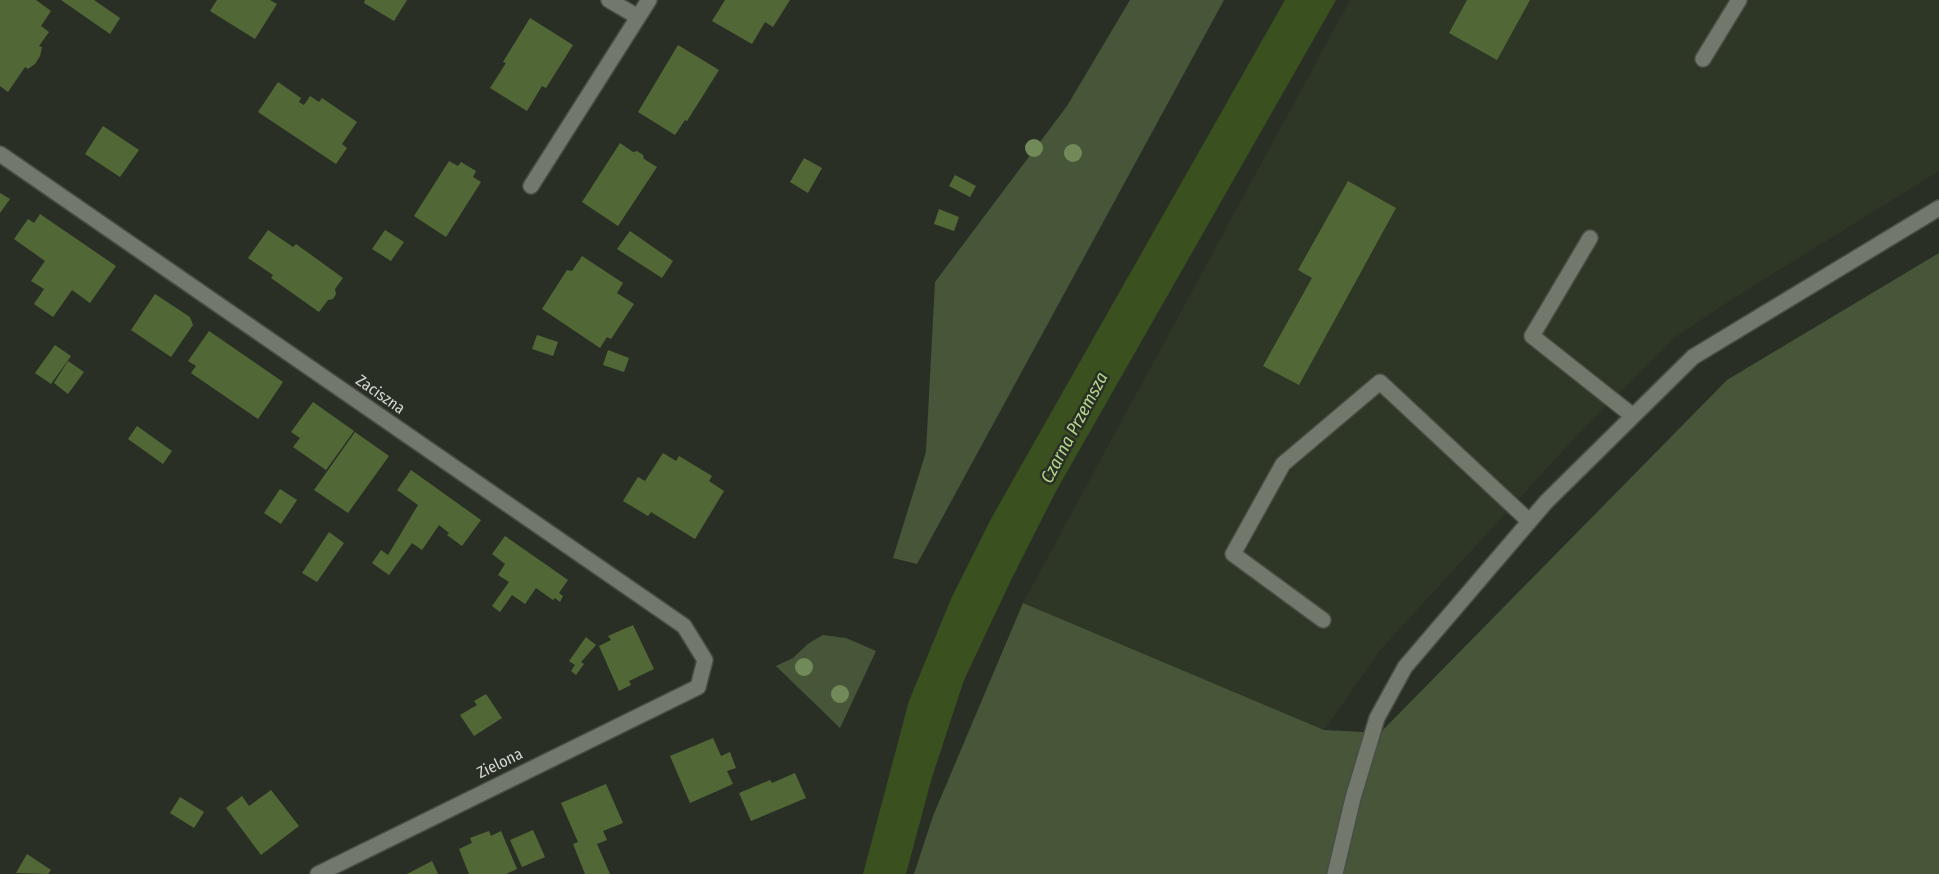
<!DOCTYPE html>
<html>
<head>
<meta charset="utf-8">
<style>
  body { margin:0 }
  canvas { display:block; background:#2a2f25 }
</style>
</head>
<body>
<canvas width="1939" height="874"></canvas>
<script>
const c = document.querySelector('canvas').getContext('2d');
c.lineJoin = 'round';
function fill(path, color) {
  c.fillStyle = color;
  c.fill(path, 'evenodd');
}
function toPath(rows) {
  const path = new Path2D();
  for (const r of rows) {
    path.moveTo(r[0], r[1]);
    for (let i = 2; i < r.length; i += 2) path.lineTo(r[i], r[i + 1]);
  }
  return path;
}
function trace(path, color, width, dash) {
  c.strokeStyle = color;
  c.lineWidth = width;
  c.lineCap = dash ? 'butt' : 'round';
  c.setLineDash(dash || []);
  c.stroke(path);
}
function label(font, color, halo, rows, align = 'center') {
  c.font = font + ' "Fira Sans Condensed",sans-serif';
  c.lineWidth = 5;
  c.setLineDash([]);
  c.textBaseline = 'middle';
  c.strokeStyle = halo;
  c.fillStyle = color;
  for (const [text, x, y, turn = 0] of rows) {
    c.save();
    c.translate(x, y);
    c.rotate((+turn || 0) * Math.PI / 180);
    c.textAlign = isNaN(turn) ? turn : align;
    if (halo) c.strokeText(text, 0, 0);
    c.fillText(text, 0, 0);
    c.restore();
  }
}
const built = toPath([
  [1350,0,1939,0,1939,171,1734,298,1674,338,1580,432,1381,649,1324,730,1023,603]
]);
const green = toPath([
  [1130,0,1224,0,917,564,893,558,926,452,935,282,1067,106],
  [1939,253,1939,874,914,874,933,816,1023,603,1324,730,1380,733,1727,380],
  [823,635,846,638,876,651,840,728,776,666,793,658,809,643]
]);
const water = toPath([
  [1285,0,1336,0,1056,491,1011,580,964,680,932,777,906,874,863,874,909,701,951,599,992,517]
]);
const building = toPath([
  [0,0,36,0,51,11,41,26,49,32,39,46,42,47,40,56,35,64,28,69,25,67,8,92,0,86],
  [61,0,94,0,120,18,110,34],
  [217,0,270,0,277,4,255,39,210,11],
  [365,0,407,0,394,21,364,3],
  [725,0,790,0,773,27,765,22,752,44,712,21],
  [1467,0,1530,0,1497,60,1449,33],
  [530,18,573,45,546,88,542,86,527,111,490,88,506,63,503,62],
  [678,45,719,70,687,121,685,120,675,135,638,112],
  [278,82,301,98,299,102,304,105,310,96,319,102,322,98,357,122,342,144,347,148,336,164,258,112],
  [103,126,139,150,120,177,85,154],
  [620,143,633,152,637,151,643,155,644,159,657,167,618,226,582,202],
  [804,158,822,168,808,193,790,182],
  [449,161,458,166,461,162,476,171,473,177,481,182,446,237,414,216],
  [955,175,976,186,970,197,949,186],
  [1348,181,1396,208,1299,385,1263,366,1312,278,1298,270],
  [0,193,10,199,0,213],
  [939,209,959,217,954,231,934,224],
  [40,214,116,266,90,303,72,290,53,317,34,304,44,289,31,281,45,261,14,239,28,219,34,223],
  [268,230,293,247,296,244,343,278,335,289,336,294,333,299,328,300,319,312,271,278,273,275,248,258],
  [385,230,404,242,391,261,372,249],
  [630,231,673,261,662,278,617,249],
  [582,256,623,283,617,293,634,304,611,339,607,337,600,348,542,309,567,270,572,271],
  [155,294,190,317,193,325,171,357,131,330],
  [209,331,283,382,258,419,191,373,196,366,188,361],
  [537,335,558,342,553,356,532,349],
  [55,345,71,356,51,384,35,373],
  [608,350,629,358,624,372,603,365],
  [68,361,84,372,68,394,54,383],
  [313,402,354,431,326,470,293,447,300,438,291,432],
  [137,426,172,451,163,464,128,439],
  [355,432,389,456,348,513,314,490],
  [663,453,676,461,679,456,712,476,709,481,724,491,695,539,651,512,648,516,623,501,638,477,645,481],
  [411,470,481,520,462,546,447,535,449,533,439,525,422,550,412,543,389,575,372,563,381,550,388,555,418,505,397,490],
  [280,489,297,500,281,524,264,513],
  [329,532,344,543,317,582,302,573],
  [505,536,568,580,559,593,563,596,560,602,555,598,553,600,536,588,525,604,512,595,500,612,492,606,509,582,498,575,505,564,492,554],
  [633,625,654,669,629,681,631,685,619,691,599,646,611,640,608,636],
  [586,637,596,645,581,662,584,664,576,675,571,671,575,665,569,661],
  [486,694,502,718,474,736,460,715,477,705,474,701],
  [713,738,721,756,730,752,736,768,727,771,733,784,690,803,670,756],
  [795,773,806,798,751,821,739,793,770,780,772,783],
  [606,784,623,823,603,831,607,840,597,844,610,874,585,874,573,844,578,842,561,803],
  [271,790,299,826,261,855,226,808,242,796,249,806],
  [180,797,204,812,194,828,170,813],
  [533,830,545,857,522,867,510,840],
  [489,831,491,836,501,831,517,869,506,874,469,874,459,849,472,843,470,838],
  [27,854,51,870,48,874,16,873],
  [432,861,438,874,407,874]
]);
const lane = toPath([
  [609,0,638,17],
  [1703,59,1739,0],
  [531,186,649,0],
  [1590,238,1532,336,1633,416],
  [1323,620,1233,554,1283,464,1380,382,1529,521],
  [1335,874,1353,798,1377,718,1405,667,1546,502,1693,357,1939,208]
]);
const street = toPath([
  [0,154,684,626,705,660,698,687,318,874]
]);
const trees = [
  [1034,148],
  [1073,153],
  [804,667],
  [840,694]
];
const streetNames = [
  ["Zaciszna",380,395,35],
  ["Zielona",500,764,-26]
];
const waterNames = [
  ["Czarna Przemsza",1075,428,-62]
];
fill(built, '#2e3625');
fill(green, '#475638');
fill(water, '#3a501f');
fill(building, '#516836');
trace(lane, '#494d45', 18);
trace(street, '#494d45', 18);
trace(lane, '#72796c', 15);
trace(street, '#72796c', 15);
c.fillStyle = '#72895a';
for (const [x, y] of trees) {
  c.beginPath();
  c.arc(x, y, 9, 0, 2 * Math.PI);
  c.fill();
}
label('16px', '#d4d8d1', '#2a2f25', streetNames);
label('italic 18px', '#b2d68a', '#2a2f25', waterNames);
</script>
</body>
</html>
